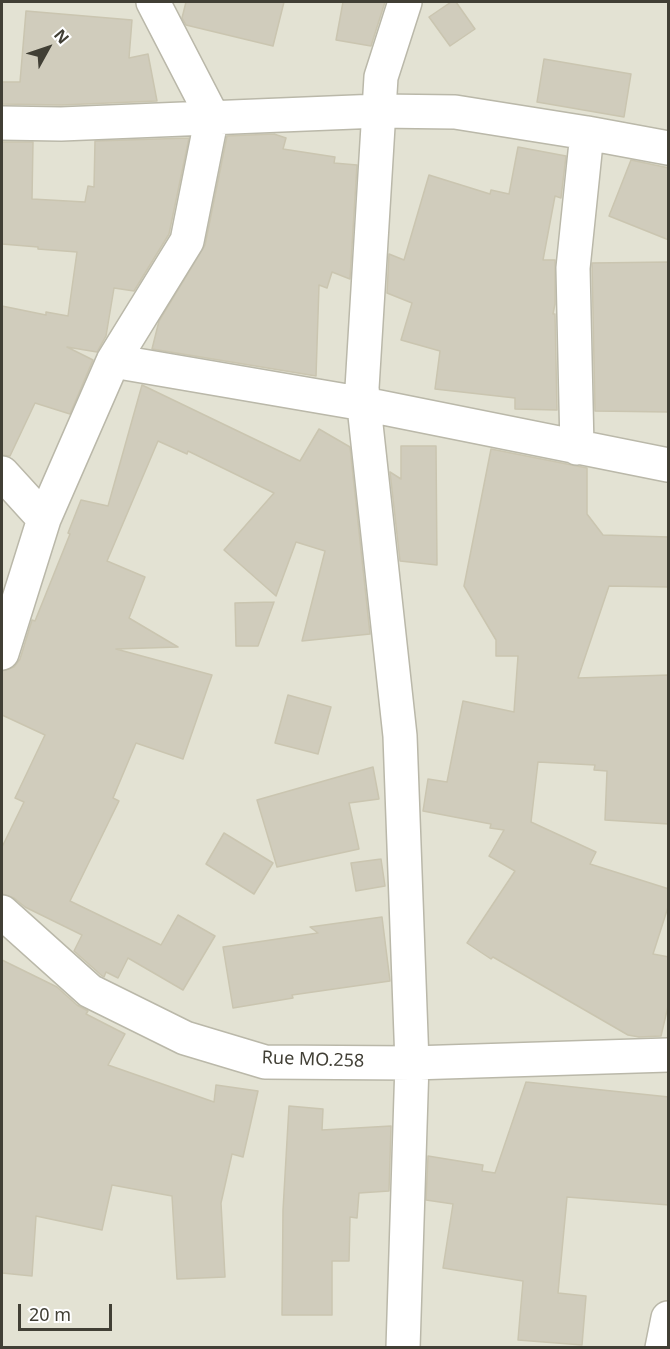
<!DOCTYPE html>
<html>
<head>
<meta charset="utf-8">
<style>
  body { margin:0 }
  #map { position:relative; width:670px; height:1349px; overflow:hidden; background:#f0efe5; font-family:"Noto Sans",sans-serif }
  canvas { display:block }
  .frame { position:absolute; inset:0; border:3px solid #413f35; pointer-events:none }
  .north { position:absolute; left:18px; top:18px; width:60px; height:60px; -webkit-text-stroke:4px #fff; paint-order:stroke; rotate:50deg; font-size:16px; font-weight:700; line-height:24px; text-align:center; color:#413f35 }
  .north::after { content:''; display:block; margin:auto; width:21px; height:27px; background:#413f35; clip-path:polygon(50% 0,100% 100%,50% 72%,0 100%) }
  .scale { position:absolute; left:18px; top:1304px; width:94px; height:27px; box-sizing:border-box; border:3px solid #413f35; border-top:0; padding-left:8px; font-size:18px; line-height:21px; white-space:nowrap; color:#413f35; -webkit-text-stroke:4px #fff; paint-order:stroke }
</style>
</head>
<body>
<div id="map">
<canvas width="670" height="1349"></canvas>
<div class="frame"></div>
<div class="north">N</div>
<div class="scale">20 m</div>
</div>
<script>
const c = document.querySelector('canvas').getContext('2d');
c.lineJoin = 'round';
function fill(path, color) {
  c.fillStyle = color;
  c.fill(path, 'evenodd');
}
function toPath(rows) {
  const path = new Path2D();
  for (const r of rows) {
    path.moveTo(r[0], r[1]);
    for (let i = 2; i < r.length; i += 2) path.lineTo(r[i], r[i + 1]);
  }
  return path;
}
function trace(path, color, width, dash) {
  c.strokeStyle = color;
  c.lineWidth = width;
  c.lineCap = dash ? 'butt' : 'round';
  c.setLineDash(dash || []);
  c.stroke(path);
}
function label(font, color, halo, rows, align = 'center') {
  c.font = font + ' "Noto Sans",sans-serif';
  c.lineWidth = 4.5;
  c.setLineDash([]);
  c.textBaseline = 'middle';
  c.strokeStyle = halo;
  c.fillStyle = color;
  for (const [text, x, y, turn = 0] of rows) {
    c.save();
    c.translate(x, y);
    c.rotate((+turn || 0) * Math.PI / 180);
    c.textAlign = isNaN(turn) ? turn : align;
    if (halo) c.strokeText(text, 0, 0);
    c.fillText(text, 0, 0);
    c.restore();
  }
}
const residential = toPath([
  [2,2,668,2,668,1347,2,1347]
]);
const building = toPath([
  [186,2,284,2,273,46,186,25,182,18,186,2],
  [343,2,385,2,371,46,336,40,343,2],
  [451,2,456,2,475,29,450,46,429,17,451,2],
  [26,11,132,20,129,58,148,54,157,101,61,105,2,104,2,82,20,82,26,11],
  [544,59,631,74,624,117,537,102,544,59],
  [274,134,286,138,283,149,335,157,334,163,357,165,350,279,332,272,327,288,319,285,316,376,152,349,159,321,205,245,227,136,274,134],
  [189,138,169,234,134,291,114,288,106,336,97,352,67,347,93,360,70,414,35,403,10,456,2,455,2,306,46,315,46,312,68,316,77,252,38,249,38,247,2,244,2,142,33,142,32,199,85,202,88,186,94,187,95,141,189,138],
  [518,147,566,156,561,198,555,196,543,260,555,260,555,304,553,314,555,314,557,410,515,409,515,398,435,389,440,351,401,340,412,303,387,293,389,254,404,260,429,175,490,194,491,190,509,194,518,147],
  [631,160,669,168,669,240,609,216,631,160],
  [669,262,669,412,595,411,592,263,669,262],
  [142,385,300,461,319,429,350,447,370,634,302,641,325,551,296,542,276,596,224,550,274,493,188,451,187,454,158,441,107,561,145,577,129,618,178,647,116,649,212,675,183,759,136,743,113,798,119,801,70,901,161,945,178,915,215,936,183,990,128,958,118,978,106,972,104,977,101,975,74,951,82,935,25,907,14,898,2,894,2,847,24,802,15,798,45,735,2,715,2,671,14,667,20,659,32,620,35,621,70,534,68,533,81,500,108,506,142,385],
  [401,446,436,446,437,565,400,561,390,472,401,479,401,446],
  [491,449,587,468,587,514,603,535,669,537,669,587,609,586,578,678,669,675,669,824,605,820,607,771,594,770,595,765,538,762,531,822,596,852,590,864,669,889,669,904,653,954,669,957,669,1002,661,1036,639,1037,628,1035,493,957,491,959,467,943,515,871,489,856,504,830,490,828,491,824,423,811,428,779,447,782,463,701,514,712,518,656,496,656,496,640,464,586,491,449],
  [274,602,258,646,236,646,235,603,274,602],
  [288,695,331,707,318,754,275,743,288,695],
  [373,767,379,799,349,803,359,849,277,867,257,800,373,767],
  [224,833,273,863,254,894,206,864,224,833],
  [381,859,385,886,356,891,351,863,381,859],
  [382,917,390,981,292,995,293,998,233,1008,223,947,318,933,310,927,382,917],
  [2,960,57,987,77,1005,88,1011,86,1014,125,1034,108,1065,214,1102,216,1085,258,1091,243,1157,232,1154,221,1203,225,1277,177,1279,172,1196,112,1185,102,1230,36,1216,32,1276,2,1273,2,960],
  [526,1082,669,1097,669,1205,567,1197,558,1293,586,1296,582,1345,518,1340,523,1281,443,1268,453,1204,426,1200,428,1156,483,1165,482,1171,495,1173,526,1082],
  [289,1106,323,1109,322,1130,391,1126,389,1191,359,1193,357,1218,350,1217,349,1261,332,1261,332,1315,282,1315,283,1210,289,1106]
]);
const minor = toPath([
  [2,123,61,124,379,111,455,112,587,133,668,148],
  [113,361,364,404,668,465],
  [577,448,573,268,587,133],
  [2,473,44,519],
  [2,653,44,519,113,361,187,241,212,116,153,2],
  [2,912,90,991,185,1038,265,1062,412,1063,668,1055],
  [403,1348,412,1063,400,736,362,388,381,77,405,2],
  [662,1348,668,1318]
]);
const streetNames = [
  ["Rue MO.258",313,1060,2]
];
fill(residential, '#e3e2d3');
fill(building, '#d0ccbc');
trace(building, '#cac5b0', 1.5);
trace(minor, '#bab8a9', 36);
trace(minor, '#fff', 33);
label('18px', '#413f35', '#fff', streetNames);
</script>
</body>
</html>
